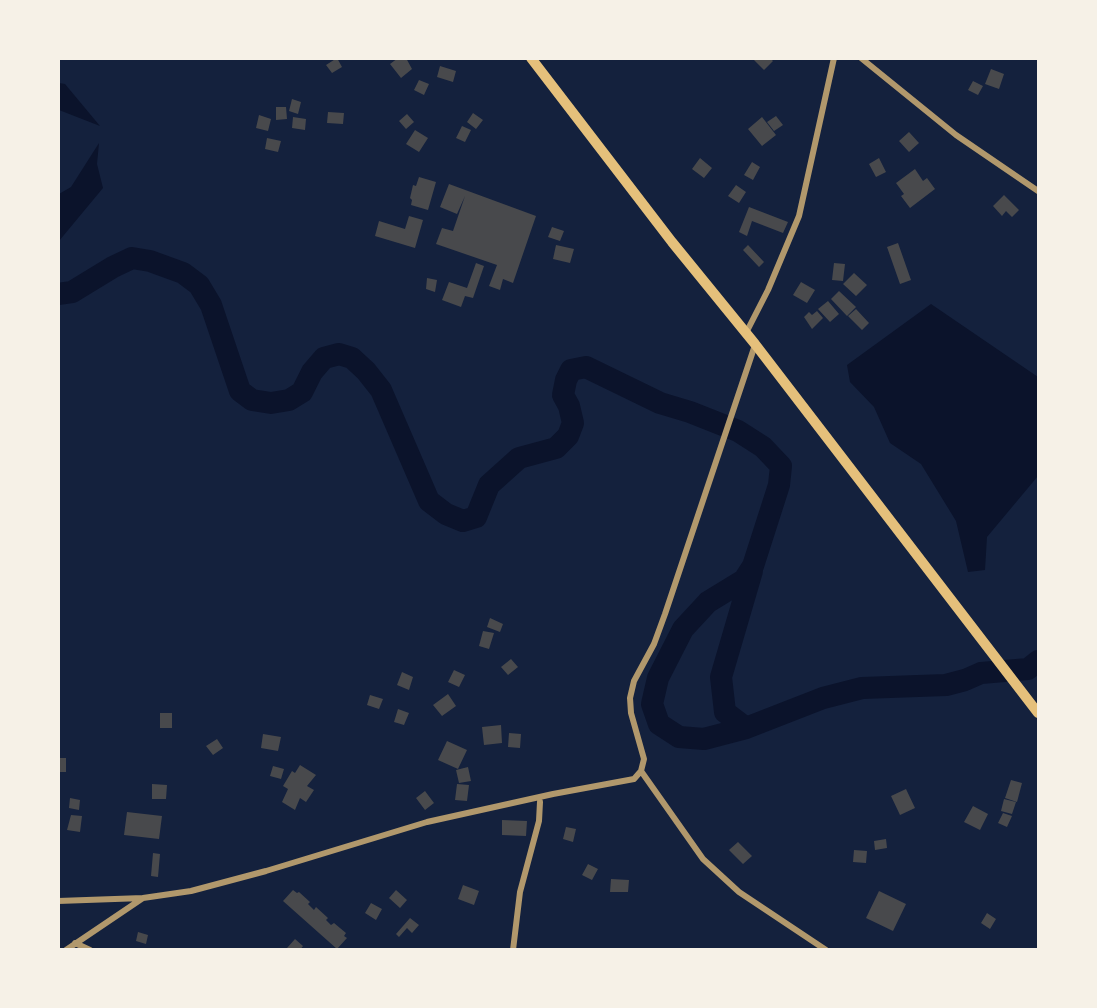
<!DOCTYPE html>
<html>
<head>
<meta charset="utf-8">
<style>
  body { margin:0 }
  #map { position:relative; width:1097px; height:1008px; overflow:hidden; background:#14213d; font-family:"Libre Baskerville",serif }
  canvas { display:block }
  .frame { position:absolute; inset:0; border:60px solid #f6f1e7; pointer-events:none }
</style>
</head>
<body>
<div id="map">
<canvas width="1097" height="1008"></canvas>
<div class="frame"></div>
</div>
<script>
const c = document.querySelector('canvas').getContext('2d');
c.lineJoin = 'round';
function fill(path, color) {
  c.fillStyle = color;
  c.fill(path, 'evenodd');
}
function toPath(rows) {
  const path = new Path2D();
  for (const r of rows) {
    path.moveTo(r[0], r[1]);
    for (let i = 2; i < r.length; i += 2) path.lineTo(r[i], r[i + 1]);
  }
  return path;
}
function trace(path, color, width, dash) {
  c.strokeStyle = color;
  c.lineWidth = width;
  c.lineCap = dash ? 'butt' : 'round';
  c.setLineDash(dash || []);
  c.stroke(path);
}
const water = toPath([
  [59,83,65,84,100,126,59,110],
  [99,143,97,164,103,188,59,241,59,194,71,187],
  [931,304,1038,377,1038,476,987,537,985,570,968,572,956,521,921,464,890,443,874,407,850,382,847,365]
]);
const river = toPath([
  [58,294,72,292,113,267,132,258,150,261,183,273,199,285,211,305,240,391,252,400,271,403,289,400,302,392,312,372,324,358,339,354,352,358,366,371,381,390,429,501,446,514,463,521,476,517,489,485,519,458,556,448,568,436,573,423,569,406,563,395,566,380,571,370,586,367,660,403,690,412,738,431,763,447,781,466,779,485,753,566,744,580,708,602,683,629,658,678,652,704,659,724,679,737,704,739,746,728,823,698,862,688,946,685,965,680,981,673,1028,669,1038,661],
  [746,728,725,712,721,677,752,571]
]);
const building = toPath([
  [337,58,342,67,332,73,326,65],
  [398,58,406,58,412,69,401,78,390,64],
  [756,58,770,58,773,61,764,70,754,60],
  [440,66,456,71,453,82,437,77],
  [991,69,1004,74,999,89,985,84],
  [419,80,429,84,424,95,414,90],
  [973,81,983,86,978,95,968,90],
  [292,99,301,102,298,114,289,111],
  [276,107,286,107,287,119,276,120],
  [328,112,344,113,343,124,327,123],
  [473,113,483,120,476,129,467,122],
  [407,114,414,122,406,129,399,121],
  [259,115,271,119,268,131,256,128],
  [776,116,783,125,774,131,767,122],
  [293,117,306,119,305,130,292,128],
  [762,117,776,135,762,146,748,129],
  [462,126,471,130,465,142,456,138],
  [415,130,428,138,419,152,406,144],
  [909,132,919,143,909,152,899,141],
  [267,138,281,141,278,152,265,149],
  [700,158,712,168,704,178,692,169],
  [879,158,886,172,876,177,869,164],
  [752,162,760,167,753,180,744,175],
  [915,169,923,181,927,178,935,189,910,208,901,196,904,194,896,183],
  [419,177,436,182,428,210,411,205,412,200,410,198,413,185,416,186],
  [449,184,536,216,513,283,503,279,500,290,489,286,497,265,436,244,442,228,453,231,465,196,457,214,440,207],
  [736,185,746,192,739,203,728,196],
  [1004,195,1019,210,1012,217,1006,211,1002,216,993,206],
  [749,207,788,222,783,233,752,221,747,236,739,232],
  [409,216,423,220,415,248,375,236,379,221,405,229],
  [552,227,564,231,560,241,548,237],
  [898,243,911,280,900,284,887,247],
  [556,245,574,249,570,263,553,259],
  [748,245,764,262,759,267,743,250],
  [476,263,484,266,473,298,465,296,461,307,442,300,449,282,467,288],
  [834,263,845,264,843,281,832,280],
  [854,273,867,285,856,296,843,284],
  [427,278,437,280,435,292,426,289],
  [801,282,815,290,807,303,793,295],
  [839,291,856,307,847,316,831,299],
  [828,301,839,314,830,322,818,309],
  [856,309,869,323,862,330,848,316],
  [817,311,823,318,812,329,804,317,809,312,812,315],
  [490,618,503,624,500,632,487,627],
  [483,631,494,633,489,649,479,646],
  [511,659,518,667,508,675,501,667],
  [454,670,465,675,459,687,448,682],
  [402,672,413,677,409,690,397,685],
  [448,694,456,706,442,716,433,705],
  [370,695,383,699,379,709,367,705],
  [398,709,409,713,404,725,394,722],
  [160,713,172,713,172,728,160,728],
  [501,725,502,743,484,745,482,727],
  [509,733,521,734,520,748,508,747],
  [263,734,281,737,278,751,261,748],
  [217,739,223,748,213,755,206,746],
  [447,741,467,750,458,769,438,760],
  [58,758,66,758,66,772,58,772],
  [300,765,316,775,307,786,314,790,306,802,300,798,295,810,282,802,288,789,283,786,292,771,295,773],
  [273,766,284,769,281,779,270,776],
  [468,767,471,781,459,783,456,770],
  [1011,780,1022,783,1017,802,1005,798],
  [152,784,167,785,166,799,152,799],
  [457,784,469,785,467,801,455,800],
  [906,789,915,808,900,815,891,796],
  [425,791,434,803,425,810,416,798],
  [70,798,80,800,79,810,69,808],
  [1004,799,1016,802,1012,814,1001,811],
  [973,806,988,814,980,830,964,822],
  [127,812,162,816,159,839,124,835],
  [1003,813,1012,816,1007,827,998,823],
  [71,815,82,816,80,832,67,830],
  [502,820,527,821,526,836,502,835],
  [566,827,576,829,573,842,563,839],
  [886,839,887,848,875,850,874,841],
  [738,842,752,856,743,864,729,850],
  [854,850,867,851,866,863,853,862],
  [153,853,160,854,158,877,151,876],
  [588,864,598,869,592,880,582,875],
  [611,879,629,880,628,892,610,892],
  [463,885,479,891,474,905,458,899],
  [293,890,297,893,299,892,310,902,308,904,314,910,316,907,328,918,326,920,331,925,334,923,346,933,344,936,347,938,337,949,283,901],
  [396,890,407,900,400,908,389,898],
  [879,891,906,904,893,931,866,918],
  [371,903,382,909,376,920,365,913],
  [987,913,996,919,990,929,981,923],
  [410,918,419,925,412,933,407,928,399,937,396,934],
  [138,932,148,935,146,944,136,941],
  [295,939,303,946,300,950,289,950,287,948]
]);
const minor = toPath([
  [861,58,956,135,1038,191],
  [746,333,768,290,799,216,834,58],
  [641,771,703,859,739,892,826,950],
  [58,901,143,898],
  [75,943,90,950],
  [66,950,143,898,191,891,266,871,427,822,553,794,634,779,641,771,644,759,631,713,630,698,634,681,654,644,665,614,755,345],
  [513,950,520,892,539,821,540,802]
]);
const trunk = toPath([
  [531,58,672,242,755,344,1038,713]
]);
fill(water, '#0b132b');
trace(river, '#0b132b', 22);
fill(building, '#48494c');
trace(minor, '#b1986c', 6);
trace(trunk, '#e5c07b', 10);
</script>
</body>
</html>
